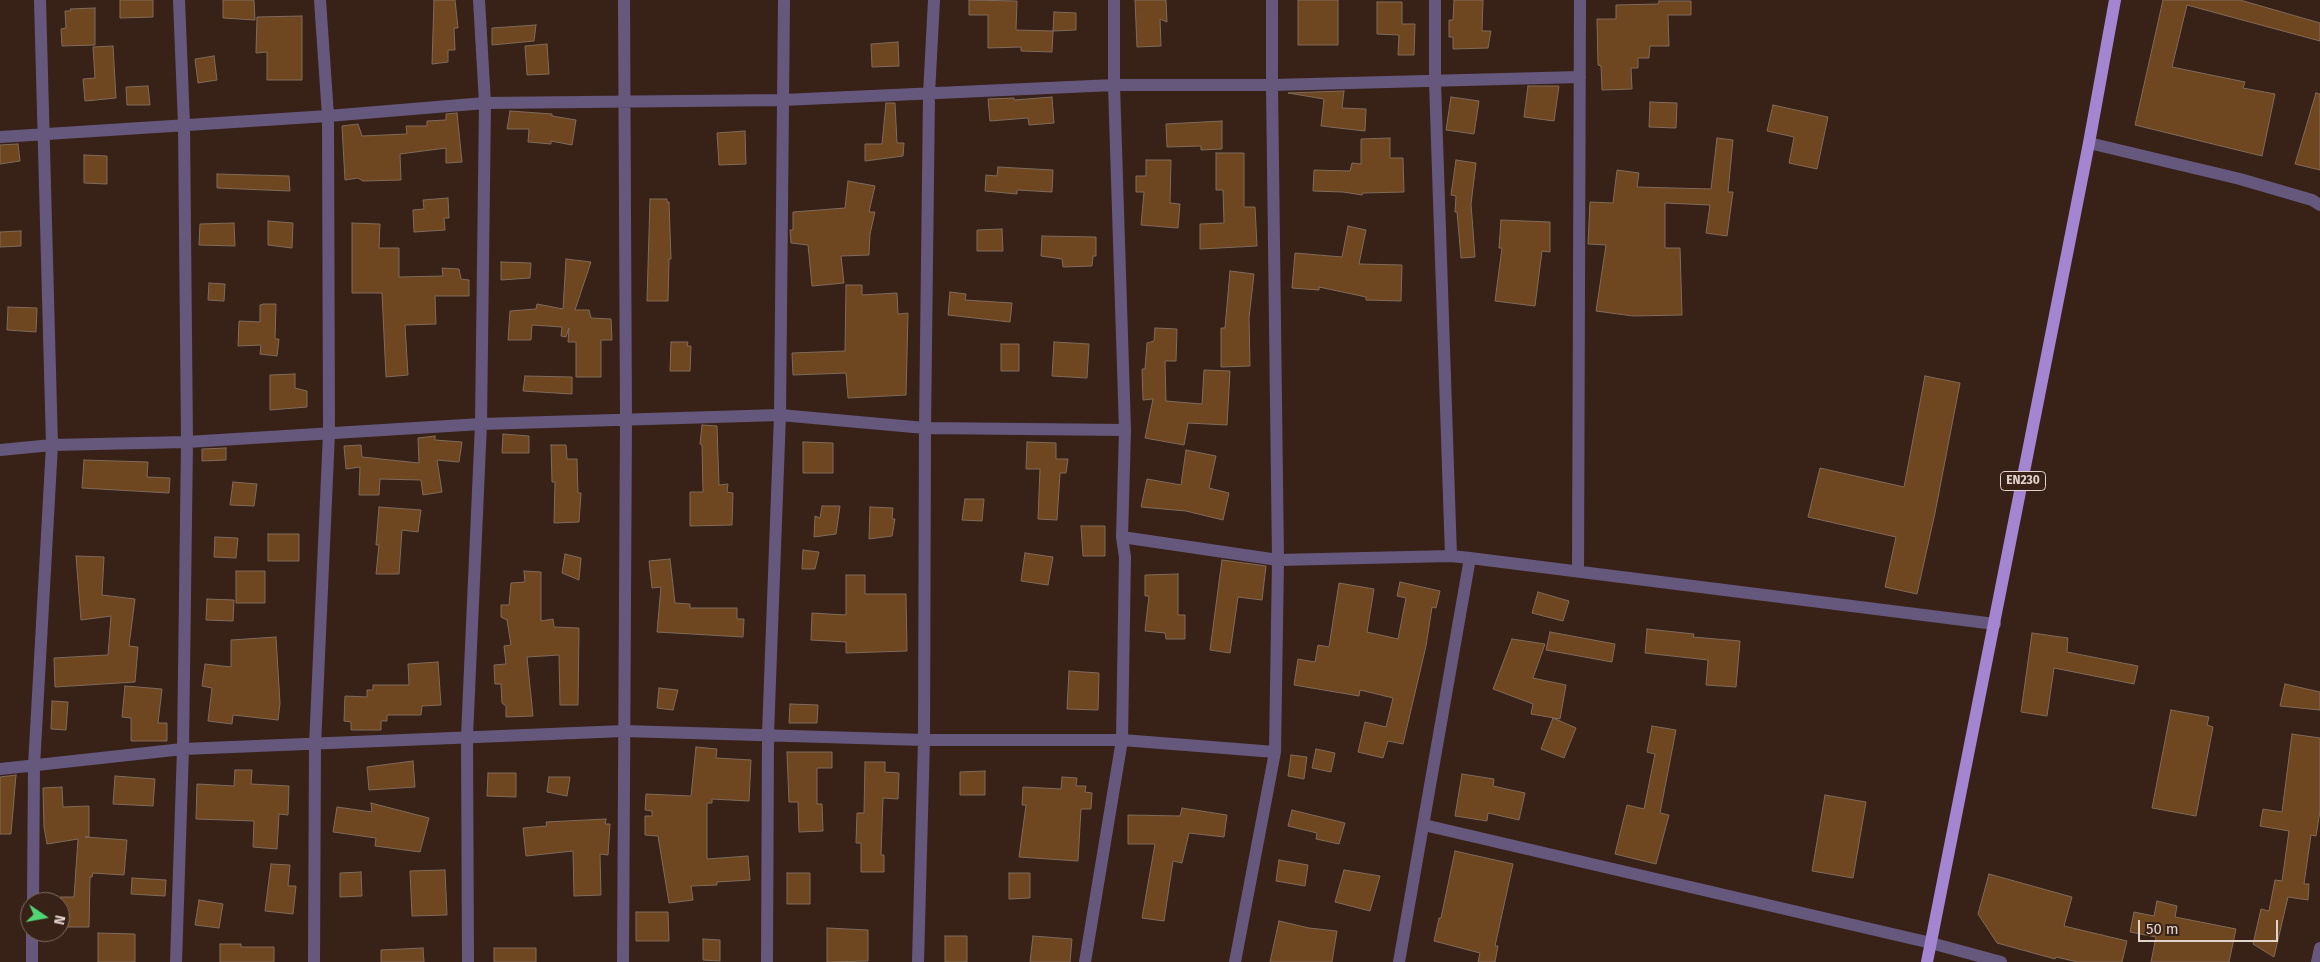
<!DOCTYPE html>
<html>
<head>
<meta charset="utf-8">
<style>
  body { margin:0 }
  #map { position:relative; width:2320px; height:962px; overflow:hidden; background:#382218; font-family:"Fira Sans",sans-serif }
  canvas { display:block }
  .north { position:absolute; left:20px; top:892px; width:50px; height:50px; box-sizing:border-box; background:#382218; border:1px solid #7c6960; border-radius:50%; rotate:102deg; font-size:14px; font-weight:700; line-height:20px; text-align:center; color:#e3d3cd }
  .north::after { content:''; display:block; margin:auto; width:18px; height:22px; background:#50d674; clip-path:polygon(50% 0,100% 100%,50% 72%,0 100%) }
  .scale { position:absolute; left:2138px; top:920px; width:140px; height:22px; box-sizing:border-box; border:2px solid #e3d3cd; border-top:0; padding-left:6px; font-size:15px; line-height:18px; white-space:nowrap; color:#e3d3cd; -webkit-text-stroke:4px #382218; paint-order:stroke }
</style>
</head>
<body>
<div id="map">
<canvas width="2320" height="962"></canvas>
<div class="north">N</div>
<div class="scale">50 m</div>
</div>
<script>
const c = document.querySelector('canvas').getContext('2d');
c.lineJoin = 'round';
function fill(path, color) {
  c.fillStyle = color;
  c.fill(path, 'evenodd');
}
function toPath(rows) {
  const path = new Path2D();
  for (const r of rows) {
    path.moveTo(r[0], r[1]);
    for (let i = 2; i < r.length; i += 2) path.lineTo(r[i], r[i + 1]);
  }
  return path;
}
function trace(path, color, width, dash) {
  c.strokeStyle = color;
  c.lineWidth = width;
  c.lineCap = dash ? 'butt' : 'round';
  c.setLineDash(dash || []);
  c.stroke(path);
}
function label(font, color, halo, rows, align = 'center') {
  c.font = font + ' "Fira Sans",sans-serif';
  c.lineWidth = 4;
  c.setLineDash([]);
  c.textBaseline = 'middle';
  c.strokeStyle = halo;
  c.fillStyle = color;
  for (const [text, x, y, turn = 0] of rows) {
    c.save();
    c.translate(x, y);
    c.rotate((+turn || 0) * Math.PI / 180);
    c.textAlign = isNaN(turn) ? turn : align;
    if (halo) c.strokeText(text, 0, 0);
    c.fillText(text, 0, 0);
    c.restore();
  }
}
const building = toPath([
  [120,0,153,0,153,17,120,18,120,0],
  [223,0,254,0,255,20,223,18,223,0],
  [434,0,455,0,458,28,454,28,455,50,448,50,448,62,432,64,434,0],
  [969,0,1017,1,1016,30,1053,31,1052,52,1021,51,1021,47,988,48,988,15,969,15,969,0],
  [1135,0,1166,0,1167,22,1160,19,1161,46,1137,47,1135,0],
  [1298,0,1338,0,1338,45,1298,45,1298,0],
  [1454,0,1483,0,1482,31,1491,31,1488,48,1453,49,1453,37,1449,37,1449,20,1453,20,1454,0],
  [2163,0,2240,0,2320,23,2320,41,2187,5,2172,67,2245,82,2243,88,2275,94,2262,156,2135,125,2163,0],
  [1659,1,1691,1,1691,15,1668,15,1669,46,1650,46,1649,58,1638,58,1638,68,1631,68,1632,89,1602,90,1601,66,1598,65,1597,19,1616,19,1616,5,1658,4,1659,1],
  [1377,2,1402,2,1402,24,1415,24,1414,55,1398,55,1399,35,1377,34,1377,2],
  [95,8,95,45,62,46,61,29,66,28,65,11,71,11,70,9,95,8],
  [1054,12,1076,13,1076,30,1053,31,1054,12],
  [302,16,302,80,267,80,267,52,256,53,257,17,302,16],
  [536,25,534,41,492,45,492,28,536,25],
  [898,42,899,66,872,67,871,44,898,42],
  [547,44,549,74,527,75,525,46,547,44],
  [113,46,116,98,85,101,83,79,95,78,93,47,113,46],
  [214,56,217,80,198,83,195,59,214,56],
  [148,86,150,105,127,105,126,87,148,86],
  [1528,86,1559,86,1554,121,1524,117,1528,86],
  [1344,91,1342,108,1366,109,1365,131,1321,126,1324,99,1288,93,1344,91],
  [2316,93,2320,94,2320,170,2295,164,2316,93],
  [1052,97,1054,123,1029,125,1028,118,990,121,988,99,1014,98,1014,100,1052,97],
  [1451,97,1479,101,1474,134,1446,130,1451,97],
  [1650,102,1677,103,1676,128,1649,127,1650,102],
  [886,103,895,103,897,143,904,143,903,156,865,161,865,144,882,144,886,103],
  [1773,105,1828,117,1817,169,1789,163,1794,137,1767,131,1773,105],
  [510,111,552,114,552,116,576,120,572,145,551,141,551,144,528,142,529,129,507,129,510,111],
  [457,113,462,162,446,163,446,148,400,154,401,180,363,181,358,178,345,180,342,126,358,124,362,136,407,134,406,126,427,126,427,121,446,120,446,114,457,113],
  [1222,121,1222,149,1201,150,1201,146,1167,147,1166,124,1222,121],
  [745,131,746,164,719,165,717,133,745,131],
  [1390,138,1390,158,1403,158,1404,192,1363,193,1362,195,1343,192,1313,191,1314,170,1350,171,1352,163,1361,164,1361,139,1390,138],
  [1717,138,1733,140,1728,192,1733,192,1727,236,1706,233,1710,205,1665,203,1665,248,1680,248,1682,315,1633,316,1596,311,1606,245,1588,244,1590,202,1613,203,1617,170,1639,173,1637,187,1711,189,1717,138],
  [18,144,20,161,0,164,0,145,18,144],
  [1216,153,1244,153,1244,207,1255,207,1257,246,1200,249,1200,224,1224,223,1223,190,1216,190,1216,153],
  [84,155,107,156,107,184,84,183,84,155],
  [1146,160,1171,160,1170,203,1180,204,1178,228,1141,225,1144,192,1136,192,1136,176,1146,176,1146,160],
  [1456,160,1476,163,1471,204,1475,257,1461,258,1457,212,1455,212,1456,196,1451,195,1456,160],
  [998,167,1053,170,1052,192,1017,190,1017,194,985,191,986,175,997,176,998,167],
  [217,174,289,176,290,191,217,188,217,174],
  [848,181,875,186,869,212,875,212,870,234,869,255,841,256,844,283,812,286,808,245,791,243,790,230,793,230,793,212,845,208,848,181],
  [448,198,449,218,444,218,445,230,414,232,413,210,424,209,423,200,448,198],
  [650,199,667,199,667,202,669,202,671,259,669,259,668,301,647,301,650,199],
  [1501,220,1550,222,1550,252,1542,251,1535,306,1495,301,1502,248,1499,248,1501,220],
  [268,221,293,223,292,248,268,245,268,221],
  [234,223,235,246,199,245,200,224,234,223],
  [352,223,380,224,379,248,399,248,399,277,443,276,442,268,459,269,461,279,469,280,469,296,435,296,436,324,405,325,408,375,386,377,382,293,352,293,352,223],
  [1348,226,1366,230,1359,264,1402,265,1401,301,1366,300,1366,297,1319,287,1319,290,1292,288,1295,253,1342,257,1348,226],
  [1002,229,1003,251,977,251,977,230,1002,229],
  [21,231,21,246,0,247,0,232,21,231],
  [1042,236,1096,237,1096,256,1093,256,1092,266,1063,267,1062,259,1041,256,1042,236],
  [566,259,591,262,575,310,589,310,591,318,611,319,612,340,601,340,601,377,576,377,576,342,568,342,569,328,566,337,561,336,562,327,532,325,531,340,508,340,510,311,536,309,537,304,563,309,566,259],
  [501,262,531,263,530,278,501,280,501,262],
  [1230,271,1254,274,1249,318,1250,366,1221,367,1221,328,1225,328,1230,271],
  [209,283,225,284,224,301,208,300,209,283],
  [846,285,862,285,862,295,897,293,898,314,908,313,906,395,848,398,846,373,793,375,792,353,845,351,846,285],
  [950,292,966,294,965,300,1012,303,1010,322,948,315,950,292],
  [264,304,276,304,275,339,279,339,277,356,260,354,261,345,238,346,239,321,260,322,260,305,264,304],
  [8,307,37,308,36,332,7,330,8,307],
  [1155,328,1177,329,1176,361,1165,361,1166,401,1202,404,1204,370,1230,371,1227,425,1188,423,1184,445,1145,438,1153,399,1143,400,1142,369,1145,369,1147,343,1154,341,1155,328],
  [671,342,688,342,687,346,691,346,690,371,670,371,671,342],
  [1054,342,1089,344,1087,378,1052,376,1054,342],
  [1001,344,1019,344,1019,371,1001,371,1001,344],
  [295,374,295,388,307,391,307,407,270,410,270,375,295,374],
  [525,376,572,377,572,394,523,391,525,376],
  [1925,376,1960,383,1935,513,1917,594,1885,587,1896,537,1808,517,1820,468,1904,487,1925,376],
  [702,425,717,426,719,485,728,484,727,492,733,493,732,525,690,526,690,492,703,492,702,445,700,444,702,425],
  [503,434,529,436,529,453,502,453,503,434],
  [435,436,435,440,462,442,459,462,437,460,442,492,423,495,421,480,380,479,379,495,359,495,360,467,346,469,344,446,361,445,362,457,419,463,418,438,435,436],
  [803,442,833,443,833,473,803,473,803,442],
  [1027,442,1056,443,1056,459,1068,459,1066,473,1060,473,1057,520,1038,519,1040,469,1026,469,1027,442],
  [551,445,566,445,567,459,577,459,578,493,581,493,579,522,554,523,555,482,552,482,551,445],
  [226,448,226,460,202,461,202,449,226,448],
  [1186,450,1216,456,1209,488,1229,493,1223,520,1186,511,1141,507,1147,479,1181,485,1186,450],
  [84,460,148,462,147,477,170,478,169,493,82,488,84,460],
  [233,482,257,484,254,506,230,505,233,482],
  [965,499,984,499,982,521,962,520,965,499],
  [822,506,840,506,836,534,814,537,815,516,820,518,822,506],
  [379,507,421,510,418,532,402,530,399,574,376,574,379,545,376,545,379,507],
  [870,507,893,508,892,519,895,519,892,536,869,539,870,507],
  [1081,526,1105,526,1105,556,1083,556,1081,526],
  [268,534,299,534,299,561,268,561,268,534],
  [215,537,238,538,236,558,214,557,215,537],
  [803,550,819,552,815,569,802,569,803,550],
  [1025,553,1053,557,1048,585,1021,581,1025,553],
  [565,554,581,558,579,580,562,573,565,554],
  [76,556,104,557,102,595,135,599,129,646,138,647,135,682,55,687,54,658,108,655,111,616,81,620,76,556],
  [670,559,675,603,690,604,690,608,737,608,737,619,744,619,743,637,657,632,661,587,652,588,649,561,670,559],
  [1222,560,1266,566,1262,600,1238,597,1230,653,1210,650,1222,560],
  [236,571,265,571,265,603,236,603,236,571],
  [524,571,541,572,541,621,553,619,554,627,579,628,578,705,560,705,559,655,527,657,533,716,506,717,506,706,502,703,501,684,495,684,494,665,506,664,504,646,511,645,507,620,501,617,501,605,509,605,511,583,525,582,524,571],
  [1178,574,1178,615,1185,615,1185,639,1166,639,1165,633,1145,631,1149,596,1145,596,1145,575,1178,574],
  [846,575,865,575,865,594,906,594,907,651,846,653,846,642,811,640,812,613,846,615,846,575],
  [1400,582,1440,591,1436,608,1432,607,1426,646,1403,744,1388,741,1383,758,1358,752,1365,722,1386,727,1393,698,1360,690,1359,696,1294,685,1298,659,1315,662,1318,645,1329,647,1339,583,1374,589,1367,632,1398,639,1406,598,1397,596,1400,582],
  [1538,592,1569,601,1563,621,1532,613,1538,592],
  [207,599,234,600,233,621,206,620,207,599],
  [1647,629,1694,634,1693,637,1740,641,1736,687,1706,685,1708,660,1645,653,1647,629],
  [1550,632,1615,644,1612,662,1546,650,1550,632],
  [2032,633,2068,638,2067,652,2138,666,2134,684,2054,668,2047,716,2021,712,2032,633],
  [276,637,280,703,278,720,233,715,232,724,208,721,212,688,202,686,205,664,231,667,231,640,276,637],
  [1512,639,1545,644,1533,678,1566,685,1560,719,1531,714,1533,704,1493,689,1512,639],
  [438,662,441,705,422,706,421,715,387,715,387,721,381,721,381,730,351,730,351,722,344,721,345,696,367,697,367,690,373,690,373,685,409,685,408,664,438,662],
  [1069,671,1099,673,1098,710,1067,709,1069,671],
  [2285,684,2320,692,2320,710,2280,706,2285,684],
  [125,686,162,689,158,723,167,723,167,741,131,741,131,718,122,717,125,686],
  [659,688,678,690,673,710,657,708,659,688],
  [52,701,68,702,66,730,51,729,52,701],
  [790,704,818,705,817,723,789,723,790,704],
  [2171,710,2209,717,2207,725,2213,727,2196,816,2152,808,2171,710],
  [1553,718,1576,728,1564,758,1541,749,1553,718],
  [1652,726,1676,730,1660,813,1669,815,1656,864,1615,854,1627,805,1644,809,1655,754,1647,752,1652,726],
  [2292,734,2320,738,2320,811,2316,836,2311,835,2304,884,2309,884,2308,900,2288,897,2274,957,2253,944,2261,909,2269,911,2275,880,2282,881,2289,831,2260,826,2263,809,2282,812,2292,734],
  [696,747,717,749,716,758,751,760,749,801,712,799,712,803,707,803,707,859,748,856,750,880,717,882,717,885,691,886,693,900,669,903,658,836,645,835,645,816,652,816,652,811,645,810,646,794,691,796,696,747],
  [1316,749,1335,753,1331,772,1312,768,1316,749],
  [787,752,832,752,832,768,817,768,817,804,822,804,823,831,799,832,798,802,789,802,787,752],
  [1291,755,1307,757,1304,779,1288,776,1291,755],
  [413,761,415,787,369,790,367,767,413,761],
  [865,762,885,762,885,772,899,773,898,799,883,798,881,855,884,855,884,872,861,872,861,843,856,843,857,813,864,813,865,762],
  [235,770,252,770,251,784,289,786,288,815,279,814,277,849,253,847,254,821,196,819,197,784,234,786,235,770],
  [985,771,985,795,960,795,960,772,985,771],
  [488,773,516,773,516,797,487,796,488,773],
  [1462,774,1494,779,1493,786,1525,793,1519,820,1488,813,1487,821,1455,816,1462,774],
  [16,775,11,834,0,834,0,777,16,775],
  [115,776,155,779,153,806,113,804,115,776],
  [549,777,570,777,567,796,547,792,549,777],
  [1062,777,1077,778,1076,786,1086,786,1085,792,1092,793,1091,809,1081,809,1078,861,1019,857,1026,805,1022,805,1023,787,1061,789,1062,777],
  [62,787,63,807,89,806,89,837,85,837,127,840,124,875,93,873,92,877,90,877,89,927,60,927,60,897,74,897,78,839,47,844,44,827,43,788,62,787],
  [1825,795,1866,802,1853,878,1812,871,1825,795],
  [371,803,429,818,420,852,375,846,376,838,333,832,337,807,372,812,371,803],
  [1182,808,1227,815,1224,837,1189,833,1182,863,1173,861,1164,921,1142,918,1155,844,1128,844,1128,815,1180,816,1182,808],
  [1292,810,1345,823,1339,844,1316,839,1317,833,1288,826,1292,810],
  [606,819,605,824,610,824,608,855,600,854,601,895,574,896,573,851,526,856,523,828,547,826,546,822,606,819],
  [1455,851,1513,864,1495,946,1498,946,1495,962,1478,962,1480,953,1434,941,1439,918,1441,918,1455,851],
  [1279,860,1308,865,1305,886,1276,881,1279,860],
  [271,864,290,865,288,886,296,886,293,914,265,911,271,864],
  [445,870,447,915,412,916,410,871,445,870],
  [1344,870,1380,876,1370,911,1335,902,1344,870],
  [361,872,362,896,340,897,340,873,361,872],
  [787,873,810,873,810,904,787,904,787,873],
  [1009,873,1030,873,1030,898,1009,899,1009,873],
  [1989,874,2072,897,2064,926,2127,941,2122,962,2078,962,2056,957,2055,959,1997,943,1978,914,1989,874],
  [132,878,166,880,165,896,131,894,132,878],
  [199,900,223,904,219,928,195,925,199,900],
  [2157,901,2177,906,2175,917,2236,929,2229,962,2151,962,2156,937,2130,932,2134,912,2154,916,2157,901],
  [636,912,668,912,669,941,636,941,636,912],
  [1279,921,1309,928,1337,931,1332,962,1270,962,1279,921],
  [827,928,868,930,868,961,827,962,827,928],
  [98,933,135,934,135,962,98,962,98,933],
  [945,936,967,936,967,962,945,962,945,936],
  [1033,936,1072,939,1070,962,1030,962,1033,936],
  [703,939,720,940,720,961,703,960,703,939],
  [220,944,241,944,241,947,274,947,274,962,220,962,220,944],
  [423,948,424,962,381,962,381,950,423,948],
  [494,948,536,948,536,962,494,962,494,948]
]);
const minor = toPath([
  [1435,0,1435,82,1451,556],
  [0,137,328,116,485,103,783,100,1114,85,1272,85,1580,77],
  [2089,143,2240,179,2312,200,2320,205],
  [0,450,52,445,187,442,481,424,780,415,925,428,1125,430],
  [1122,537,1278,560,1451,556,1470,558,1995,624],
  [1578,571,1580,0],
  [0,769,183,749,624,731,924,740,1122,740,1275,752],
  [1424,825,1931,943,2001,962],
  [33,902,34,766,52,445,40,0],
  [32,962,32,932],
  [176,962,183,749,187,442,184,125,179,0],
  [314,962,315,745,329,433,328,116,320,0],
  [468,962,467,736,481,424,485,103,479,0],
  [623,962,626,420,624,0],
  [767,962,768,734,780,415,784,0],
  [918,962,924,740,925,428,929,94,934,0],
  [1085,962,1122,740,1125,557,1122,537,1125,430,1114,85,1114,0],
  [1235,962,1275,752,1278,560,1272,85,1272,0],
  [1399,962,1470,558],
  [2317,962,2320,948]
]);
const major = toPath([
  [1927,962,2089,143,2115,0]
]);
const shields = [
  [2023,481,45]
];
const shieldNames = [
  ["EN230",2023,481]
];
fill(building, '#6e4721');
trace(building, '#806a59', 1);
trace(minor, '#66587d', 12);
trace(major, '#a485d2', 12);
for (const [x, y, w] of shields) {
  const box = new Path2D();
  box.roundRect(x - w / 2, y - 9.5, w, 19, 4);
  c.fillStyle = '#382218';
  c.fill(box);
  trace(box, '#e3d3cd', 1);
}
label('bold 12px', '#e3d3cd', null, shieldNames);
</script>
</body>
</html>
